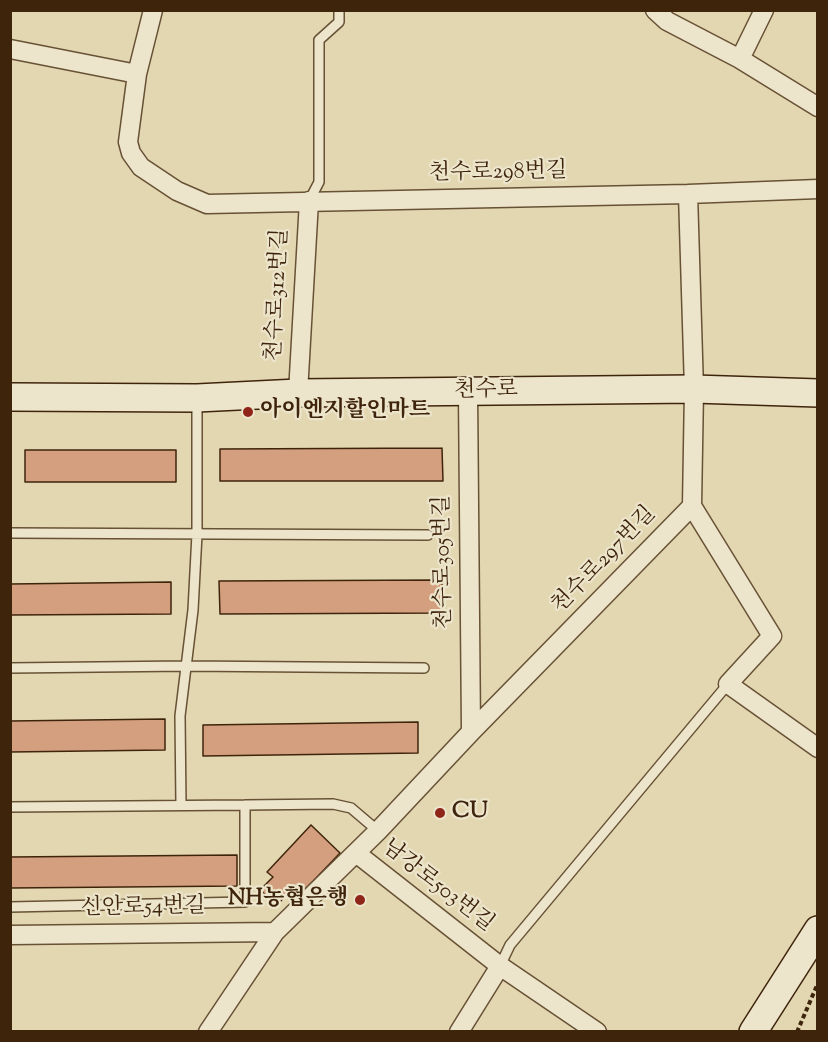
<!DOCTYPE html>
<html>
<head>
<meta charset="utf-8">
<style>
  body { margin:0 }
  #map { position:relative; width:828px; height:1042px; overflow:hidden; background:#e2d7b1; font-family:"Sorts Mill Goudy",serif }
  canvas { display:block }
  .frame { position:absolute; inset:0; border:12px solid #3f240c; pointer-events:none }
</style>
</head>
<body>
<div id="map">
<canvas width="828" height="1042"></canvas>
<div class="frame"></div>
</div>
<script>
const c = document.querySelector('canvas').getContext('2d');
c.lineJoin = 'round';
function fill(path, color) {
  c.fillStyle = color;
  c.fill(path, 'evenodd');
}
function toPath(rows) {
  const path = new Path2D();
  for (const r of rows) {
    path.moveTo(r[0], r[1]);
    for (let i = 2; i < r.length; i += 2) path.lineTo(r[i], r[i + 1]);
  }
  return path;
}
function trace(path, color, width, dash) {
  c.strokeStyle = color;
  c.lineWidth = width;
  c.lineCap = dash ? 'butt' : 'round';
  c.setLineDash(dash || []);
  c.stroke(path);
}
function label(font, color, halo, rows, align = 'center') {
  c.font = font + ' "Sorts Mill Goudy","Noto Serif KR",serif';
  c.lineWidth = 4.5;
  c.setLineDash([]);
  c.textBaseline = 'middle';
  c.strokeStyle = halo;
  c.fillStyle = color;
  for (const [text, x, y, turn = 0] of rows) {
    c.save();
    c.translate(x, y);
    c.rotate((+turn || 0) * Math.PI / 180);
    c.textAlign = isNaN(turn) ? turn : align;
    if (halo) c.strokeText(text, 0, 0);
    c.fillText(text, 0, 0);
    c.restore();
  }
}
const building = toPath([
  [442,448,443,481,220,481,220,449,442,448],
  [25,450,176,450,176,482,25,482,25,450],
  [442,580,442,613,220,614,219,581,442,580],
  [171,582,171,614,10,615,10,584,171,582],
  [165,719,165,750,10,752,10,721,165,719],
  [418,722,418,753,203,756,203,725,418,722],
  [311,825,340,853,297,898,290,891,277,905,260,890,273,877,267,872,311,825],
  [237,855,237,886,10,888,10,857,237,855]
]);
const path = toPath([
  [797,1032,818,983]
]);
const lane = toPath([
  [309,201,319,182,319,40,339,22,339,10],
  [10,533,428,535],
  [10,668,186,666,424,668],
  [181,805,180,716,193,610,197,534,197,401],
  [10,807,245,805],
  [10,907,245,902,245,805,333,804,351,808,378,831],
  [500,966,510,945,728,684]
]);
const street = toPath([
  [153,10,137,74,128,142,131,153,141,167,177,191,207,204,688,194,818,189],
  [655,10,667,21,740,59,818,107],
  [10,49,137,74],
  [740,59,764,10],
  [468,392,471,732],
  [298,393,309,201],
  [692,506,772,636,728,684,818,748],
  [356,853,500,966,597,1032],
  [10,935,275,932,378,831,471,732,692,506,694,389,688,194],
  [208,1032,275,932],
  [459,1032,500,966]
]);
const secondary = toPath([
  [10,397,197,398,298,393,694,389,818,393],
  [753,1032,818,930]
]);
const markers = [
  [248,412,6,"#8f2418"],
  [440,813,6,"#8f2418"],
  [360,900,6,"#8f2418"]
];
const streetNames = [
  ["천수로298번길",498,174,-1],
  ["천수로312번길",279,295,-87],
  ["천수로",486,392,-1],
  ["천수로297번길",605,561,-46],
  ["천수로305번길",445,562,-91],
  ["남강로503번길",437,887,38],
  ["신안로54번길",143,909,-1]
];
const poiNames = [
  ["아이엔지할인마트",260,412],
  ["CU",452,813],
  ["NH농협은행",348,900,"right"]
];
fill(building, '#d49f7e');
trace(building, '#3f240c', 1.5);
trace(lane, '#685135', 12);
trace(street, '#685135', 21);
trace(secondary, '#3f240c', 30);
trace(path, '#3f240c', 4, [4.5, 3]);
trace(lane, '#ece5cc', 9);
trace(street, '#ece5cc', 18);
trace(secondary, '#ece5cc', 27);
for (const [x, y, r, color] of markers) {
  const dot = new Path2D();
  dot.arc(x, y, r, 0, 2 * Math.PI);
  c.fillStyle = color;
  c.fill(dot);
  trace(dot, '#ece5cc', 2);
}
label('22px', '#3f240c', '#ece5cc', streetNames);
label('bold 22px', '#3f240c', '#ece5cc', poiNames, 'left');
</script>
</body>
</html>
